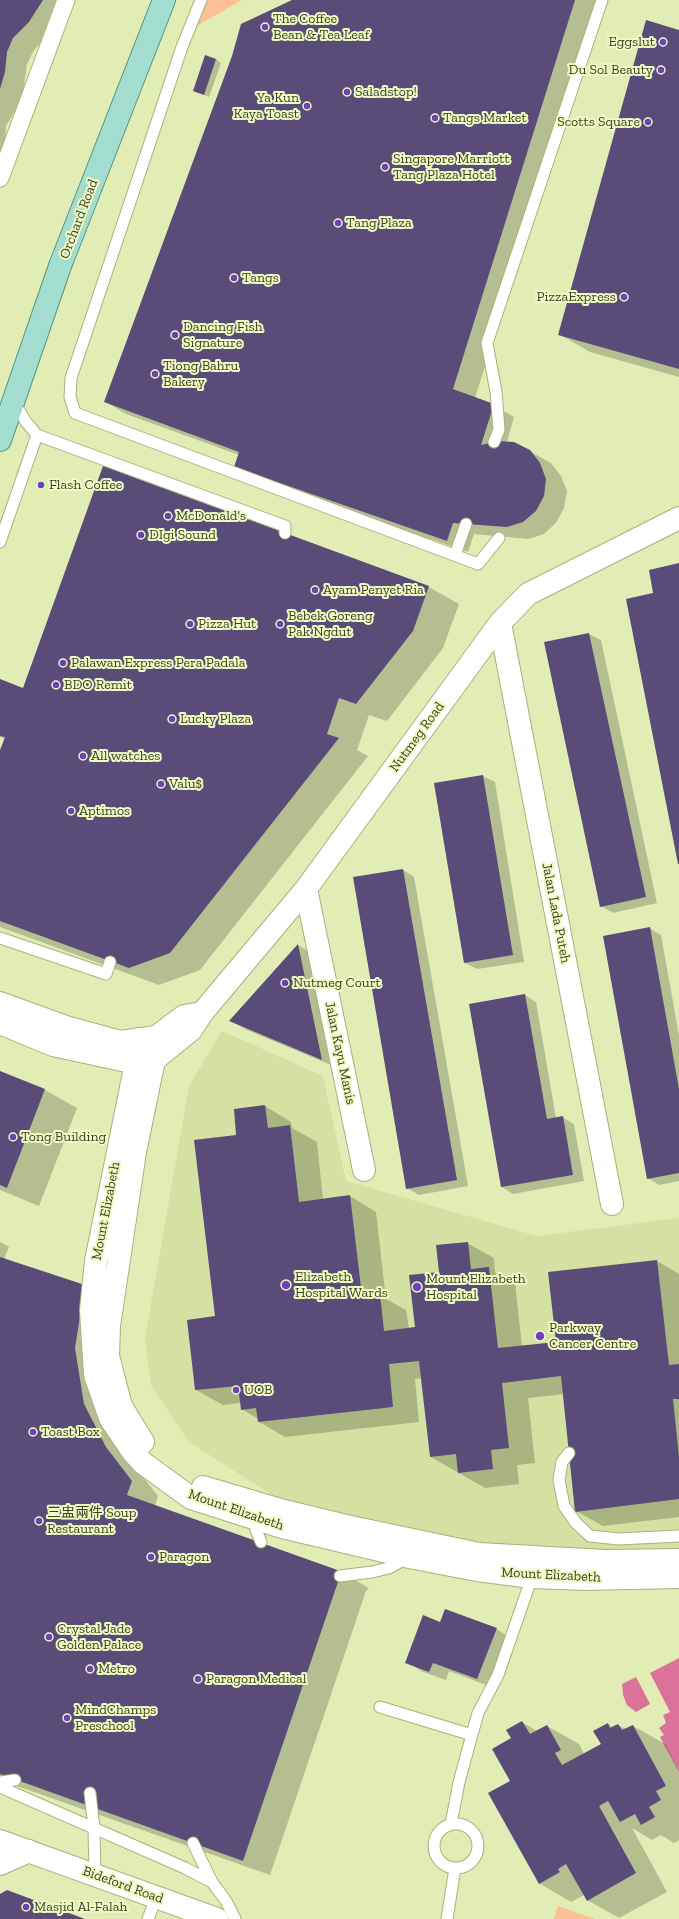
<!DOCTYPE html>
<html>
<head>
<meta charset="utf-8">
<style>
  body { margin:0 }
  canvas { display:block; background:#e2edb5 }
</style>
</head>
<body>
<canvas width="679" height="1919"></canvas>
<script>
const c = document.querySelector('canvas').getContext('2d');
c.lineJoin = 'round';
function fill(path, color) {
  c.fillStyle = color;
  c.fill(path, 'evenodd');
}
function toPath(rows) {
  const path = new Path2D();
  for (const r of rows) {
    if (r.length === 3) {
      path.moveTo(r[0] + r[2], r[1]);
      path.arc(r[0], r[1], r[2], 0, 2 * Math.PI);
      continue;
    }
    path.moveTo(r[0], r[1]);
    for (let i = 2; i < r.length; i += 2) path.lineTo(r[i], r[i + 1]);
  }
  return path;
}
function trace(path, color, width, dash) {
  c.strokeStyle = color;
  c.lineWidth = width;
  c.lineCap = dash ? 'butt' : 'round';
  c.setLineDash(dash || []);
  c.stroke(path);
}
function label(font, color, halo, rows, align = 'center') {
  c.font = font + ' "Zilla Slab","Noto Sans SC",serif';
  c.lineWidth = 4;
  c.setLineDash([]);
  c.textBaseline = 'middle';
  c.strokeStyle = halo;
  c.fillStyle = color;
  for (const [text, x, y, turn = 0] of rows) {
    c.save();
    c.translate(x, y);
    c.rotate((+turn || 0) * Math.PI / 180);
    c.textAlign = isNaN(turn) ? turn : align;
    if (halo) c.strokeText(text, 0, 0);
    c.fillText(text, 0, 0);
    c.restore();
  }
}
const built = toPath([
  [222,1031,323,1076,346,1181,537,1236,679,1218,679,1551,657,1552,471,1545,282,1501,189,1442,151,1385,145,1338,189,1086]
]);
const green = toPath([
  [201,0,242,0,188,31],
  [558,1906,595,1919,554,1919]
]);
const water = toPath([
  [679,1658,679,1772,660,1737,664,1735,659,1728,666,1723,663,1715,670,1712,650,1673],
  [636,1677,650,1704,636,1712,627,1705,623,1695,622,1684]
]);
const shadow = toPath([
  [0,0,67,0,50,33,34,50,27,64,22,99,6,126,5,143,0,156],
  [294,0,600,0,475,398,493,405,514,417,507,442,529,451,551,463,561,476,567,491,564,508,556,523,544,534,528,539,474,534,468,552,256,479,236,467,239,455,126,414,106,402],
  [679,31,679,377,590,352,559,334],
  [216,59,221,63,209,97,194,91],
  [429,587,459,604,443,648,387,721,369,715,357,750,368,756,200,970,159,985,0,927,0,753,5,739,0,737,0,680,23,689],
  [589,634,601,640,657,903,613,913,601,906,545,643],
  [483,776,495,782,524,962,477,969,465,963],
  [403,870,414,877,468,1186,419,1195,407,1188],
  [649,928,661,935,679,1035,679,1181,659,1185,648,1178],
  [298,945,315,955,338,1068,247,1030,231,1021],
  [525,995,536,1002,556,1118,562,1117,574,1124,584,1181,513,1194,502,1187],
  [0,1072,45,1090,77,1108,39,1206,0,1190],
  [265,1106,291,1122,292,1128,317,1142,323,1200,350,1196,376,1212,386,1299,406,1310,409,1329,416,1328,440,1273,467,1243,494,1258,495,1272,515,1283,522,1347,557,1343,550,1273,657,1261,679,1274,679,1517,603,1526,576,1511,564,1394,528,1398,535,1463,517,1465,519,1484,485,1488,431,1457,422,1378,415,1379,419,1422,285,1437,259,1422,258,1419,242,1409,241,1403,223,1405,196,1390,216,1317,238,1136],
  [0,1242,9,1247,4,1259,85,1286,132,1463,158,1496,155,1506,343,1573,369,1588,366,1591,270,1875,0,1780],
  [441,1623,496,1629,513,1639,494,1688,449,1671,446,1680,423,1672,406,1662],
  [522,1722,537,1731,547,1726,579,1744,584,1754,602,1744,608,1724,614,1728,618,1725,626,1729,633,1726,665,1744,679,1771,679,1840,674,1843,661,1835,652,1840,632,1828,667,1892,619,1918,587,1900,584,1895,571,1902,539,1883,511,1782,512,1739]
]);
const building = toPath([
  [0,0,43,0,29,22,13,38,7,52,5,72,0,89],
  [292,0,575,0,453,389,494,404,481,445,498,441,514,442,530,450,540,463,546,479,544,496,536,511,523,522,507,527,453,523,447,541,234,467,239,452,104,402,232,56,241,24],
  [646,20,679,30,679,369,558,335],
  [205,55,216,59,204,95,193,91],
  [103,466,429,586,413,631,356,704,339,698,327,734,339,738,170,953,129,968,0,921,0,750,5,737,0,736,0,679,23,688],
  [679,563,679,864,678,864,626,599,653,593,649,570],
  [589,633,646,897,600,907,544,642],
  [483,775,513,955,464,963,434,783],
  [403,869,457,1180,406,1189,353,877],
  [650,927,679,1089,679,1173,647,1179,603,936],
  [298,944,322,1060,229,1021],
  [525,994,547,1119,563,1116,573,1175,501,1187,469,1004],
  [0,1071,45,1089,7,1188,0,1185],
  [265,1105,268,1128,290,1125,299,1202,350,1195,362,1296,380,1294,384,1331,415,1327,409,1275,439,1272,436,1245,468,1242,471,1269,489,1267,498,1348,556,1342,548,1272,657,1260,669,1365,679,1364,679,1399,673,1399,679,1457,679,1499,575,1512,561,1376,502,1383,509,1448,491,1450,493,1469,458,1473,456,1454,430,1457,419,1361,389,1364,393,1407,258,1422,256,1408,241,1410,238,1386,195,1390,187,1320,215,1316,194,1140,236,1135,234,1109],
  [0,1257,85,1285,75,1348,84,1404,106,1447,132,1481,127,1495,343,1572,340,1576,243,1861,0,1774],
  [445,1609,497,1628,477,1679,433,1663,429,1672,405,1663,423,1615,440,1622],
  [522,1721,530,1734,547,1725,561,1750,555,1753,562,1765,601,1744,593,1731,608,1723,610,1728,618,1724,622,1730,633,1725,666,1786,656,1791,661,1800,649,1807,655,1817,641,1825,635,1814,620,1822,608,1801,599,1806,636,1873,587,1901,566,1864,558,1869,560,1872,539,1884,488,1793,510,1781,492,1749,511,1738,506,1730],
  [7,1890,85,1919,0,1919,0,1894]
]);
const service = toPath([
  [201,0,182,47,71,378,70,397,75,413,478,564,499,538],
  [14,402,26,422,37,435,285,526,285,533],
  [494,442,499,430,496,392,487,343,602,0],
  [0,542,37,435],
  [455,555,466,524],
  [0,938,106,974,110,962],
  [569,1453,562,1462,559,1480,564,1506,576,1523,590,1536,619,1539,679,1536],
  [255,1519,256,1530,261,1542],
  [340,1576,372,1572,389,1568,407,1558],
  [380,1707,472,1735],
  [0,1782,15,1780],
  [0,1787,185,1868,212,1882],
  [90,1793,94,1828,95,1874],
  [451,1824,459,1782,478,1713,498,1675,533,1574],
  [456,1846,22],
  [193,1843,212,1882,226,1901,235,1919],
  [148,1919,156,1898],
  [447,1919,455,1868]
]);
const pedestrian = toPath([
  [0,178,66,0]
]);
const minor = toPath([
  [500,623,612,1204],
  [306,889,364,1170],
  [0,1003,66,1027,121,1042,156,1037,184,1016,202,1013],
  [0,1023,53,1045,122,1060,136,1063,151,1061],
  [138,1039,136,1063,96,1261,91,1310,95,1375,110,1418,133,1452,143,1463,191,1498,282,1527,409,1557,477,1570,532,1577,586,1579,679,1577],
  [154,1060,191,1030,202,1013,306,889,500,623,528,594,679,518],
  [143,1442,121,1406,108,1356,109,1326,135,1152,154,1060,156,1037],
  [203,1487,284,1511,346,1526,479,1554,604,1561,679,1560],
  [0,1864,29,1851]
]);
const secondary = toPath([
  [0,1841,217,1919]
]);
const primary = toPath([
  [0,440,60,266,164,0]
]);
const markers = [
  [265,27,4,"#6f40b8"],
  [663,42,4,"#6f40b8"],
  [661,70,4,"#6f40b8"],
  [347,92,4,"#6f40b8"],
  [307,106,4,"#6f40b8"],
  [435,118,4,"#6f40b8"],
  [648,122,4,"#6f40b8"],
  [385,167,4,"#6f40b8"],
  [338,223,4,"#6f40b8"],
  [234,278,4,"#6f40b8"],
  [624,297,4,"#6f40b8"],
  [175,335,4,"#6f40b8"],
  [155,374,4,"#6f40b8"],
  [41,485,4,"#6f40b8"],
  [168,516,4,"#6f40b8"],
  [141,535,4,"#6f40b8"],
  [315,590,4,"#6f40b8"],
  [190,624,4,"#6f40b8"],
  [280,624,4,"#6f40b8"],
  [63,663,4,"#6f40b8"],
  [56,685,4,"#6f40b8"],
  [172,719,4,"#6f40b8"],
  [83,756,4,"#6f40b8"],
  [161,784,4,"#6f40b8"],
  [71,811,4,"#6f40b8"],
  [285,983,4,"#6f40b8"],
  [13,1137,4,"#6f40b8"],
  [286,1285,5,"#6f40b8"],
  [417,1287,5,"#6f40b8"],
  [540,1336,5,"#6f40b8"],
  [236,1390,4,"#6f40b8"],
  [33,1432,4,"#6f40b8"],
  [39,1521,4,"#6f40b8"],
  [151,1557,4,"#6f40b8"],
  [49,1637,4,"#6f40b8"],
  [90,1669,4,"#6f40b8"],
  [198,1679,4,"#6f40b8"],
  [67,1718,4,"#6f40b8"],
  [26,1907,4,"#6f40b8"]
];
const poiNames = [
  ["The Coffee",273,19],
  ["Bean & Tea Leaf",273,35],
  ["Eggslut",655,42,"right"],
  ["Du Sol Beauty",653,70,"right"],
  ["Saladstop!",355,92],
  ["Ya Kun",299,98,"right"],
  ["Kaya Toast",299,114,"right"],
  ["Tangs Market",443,118],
  ["Scotts Square",640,122,"right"],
  ["Singapore Marriott",393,159],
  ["Tang Plaza Hotel",393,175],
  ["Tang Plaza",346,223],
  ["Tangs",242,278],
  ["PizzaExpress",616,297,"right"],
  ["Dancing Fish",183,327],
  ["Signature",183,343],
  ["Tiong Bahru",163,366],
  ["Bakery",163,382],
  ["Flash Coffee",49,485],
  ["McDonald's",176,516],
  ["DIgi Sound",149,535],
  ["Ayam Penyet Ria",323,590],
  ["Bebek Goreng",288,616],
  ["Pak Ngdut",288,632],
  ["Pizza Hut",198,624],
  ["Palawan Express Pera Padala",71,663],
  ["BDO Remit",64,685],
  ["Lucky Plaza",180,719],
  ["All watches",91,756],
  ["Valu$",169,784],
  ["Aptimos",79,811],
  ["Nutmeg Court",293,983],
  ["Tong Building",21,1137],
  ["Elizabeth",295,1277],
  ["Hospital Wards",295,1293],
  ["Mount Elizabeth",426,1279],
  ["Hospital",426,1295],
  ["Parkway",549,1328],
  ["Cancer Centre",549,1344],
  ["UOB",244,1390],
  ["Toast Box",41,1432],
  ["三盅兩件 Soup",47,1513],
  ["Restaurant",47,1529],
  ["Paragon",159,1557],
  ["Crystal Jade",57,1629],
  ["Golden Palace",57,1645],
  ["Metro",98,1669],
  ["Paragon Medical",206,1679],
  ["MindChamps",75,1710],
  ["Preschool",75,1726],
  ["Masjid Al-Falah",34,1907]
];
const streetNames = [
  ["Orchard Road",79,219,-69],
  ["Nutmeg Road",417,737,-54],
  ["Jalan Lada Puteh",556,913,79],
  ["Jalan Kayu Manis",340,1053,78],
  ["Mount Elizabeth",106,1211,-79],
  ["Mount Elizabeth",236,1510,19],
  ["Mount Elizabeth",551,1575,3],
  ["Bideford Road",123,1885,20]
];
fill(built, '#d5e1a2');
fill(green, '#fdc094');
fill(water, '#db729a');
fill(shadow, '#0003');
fill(building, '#5a4c79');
trace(service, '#a7b27c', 13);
trace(pedestrian, '#a7b27c', 19);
trace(minor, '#a7b27c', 24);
trace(secondary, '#a7b27c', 24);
trace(primary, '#559780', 24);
trace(service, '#fff', 11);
trace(pedestrian, '#fff', 17);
trace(minor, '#fff', 22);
trace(secondary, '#fff', 22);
trace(primary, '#a2ddd0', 22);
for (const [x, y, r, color] of markers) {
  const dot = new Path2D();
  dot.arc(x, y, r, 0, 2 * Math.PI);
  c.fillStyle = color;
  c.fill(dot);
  trace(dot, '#effbc2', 1.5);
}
label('14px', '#3a3f28', '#effbc2', poiNames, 'left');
label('14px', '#3a3f28', '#effbc2', streetNames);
</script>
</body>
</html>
